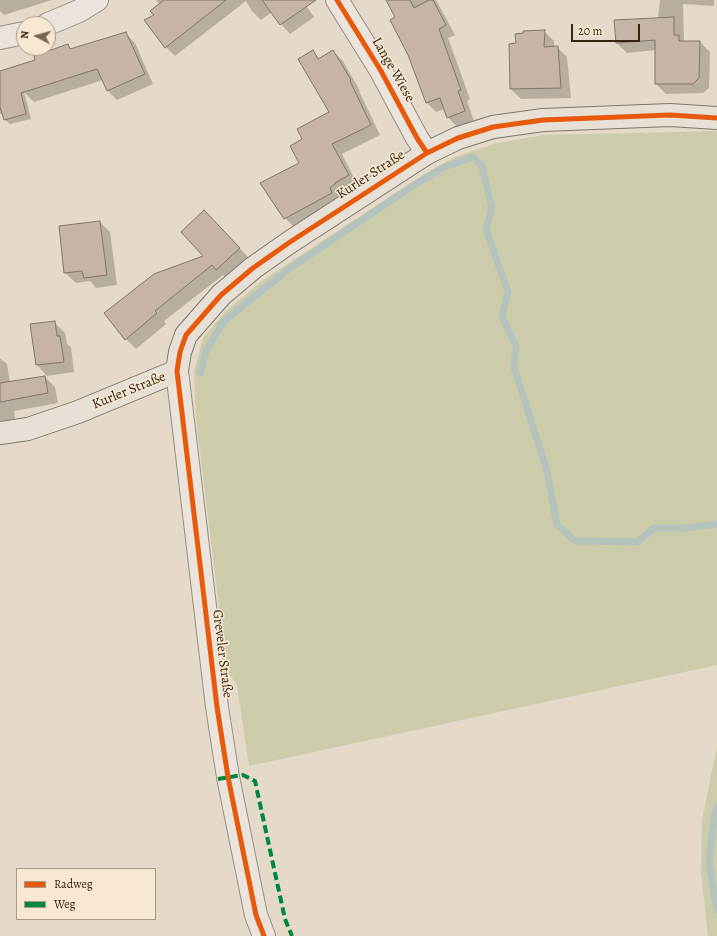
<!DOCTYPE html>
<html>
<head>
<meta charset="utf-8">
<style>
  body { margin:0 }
  #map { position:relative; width:717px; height:936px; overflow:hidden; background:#e5dac9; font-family:Alegreya,serif }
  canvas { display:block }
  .legend { position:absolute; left:16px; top:868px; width:140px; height:52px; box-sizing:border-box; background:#f7e8d3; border:1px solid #aa9a85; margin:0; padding:5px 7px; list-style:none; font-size:12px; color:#362610 }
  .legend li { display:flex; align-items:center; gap:8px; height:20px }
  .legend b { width:20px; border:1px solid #aa9a85 }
  .north { position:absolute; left:16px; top:16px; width:40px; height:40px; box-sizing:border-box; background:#f7e8d3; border:1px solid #aa9a85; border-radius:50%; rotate:276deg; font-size:11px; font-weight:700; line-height:16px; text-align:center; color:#362610 }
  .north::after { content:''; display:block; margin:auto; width:14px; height:18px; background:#736551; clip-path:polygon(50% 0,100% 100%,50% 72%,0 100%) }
  .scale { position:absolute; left:571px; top:24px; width:69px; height:18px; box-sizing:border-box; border:2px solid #362610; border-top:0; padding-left:5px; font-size:12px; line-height:14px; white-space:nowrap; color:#362610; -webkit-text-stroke:3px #f7e8d3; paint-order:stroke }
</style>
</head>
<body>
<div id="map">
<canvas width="717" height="936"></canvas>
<ul class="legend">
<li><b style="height:5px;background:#e8590c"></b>Radweg</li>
<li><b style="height:5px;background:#00873e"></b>Weg</li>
</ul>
<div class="north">N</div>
<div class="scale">20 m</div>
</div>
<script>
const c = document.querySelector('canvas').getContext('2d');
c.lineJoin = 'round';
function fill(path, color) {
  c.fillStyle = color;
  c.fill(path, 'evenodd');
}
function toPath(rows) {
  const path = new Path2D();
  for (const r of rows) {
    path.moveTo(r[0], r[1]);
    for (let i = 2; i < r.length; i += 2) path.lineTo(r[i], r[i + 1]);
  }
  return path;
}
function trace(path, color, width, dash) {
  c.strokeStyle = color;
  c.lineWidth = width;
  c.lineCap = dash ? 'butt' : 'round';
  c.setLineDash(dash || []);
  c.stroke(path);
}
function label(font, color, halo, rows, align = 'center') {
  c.font = font + ' Alegreya,serif';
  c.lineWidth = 3;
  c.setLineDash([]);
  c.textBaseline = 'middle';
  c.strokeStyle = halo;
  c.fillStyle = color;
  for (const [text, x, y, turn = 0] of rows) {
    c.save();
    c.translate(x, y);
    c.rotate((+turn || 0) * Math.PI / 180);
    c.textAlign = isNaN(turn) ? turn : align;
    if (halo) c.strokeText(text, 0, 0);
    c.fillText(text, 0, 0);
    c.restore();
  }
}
const green = toPath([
  [717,131,717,665,249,766,237,685,227,671,196,419,194,372,203,338,225,312,263,280,426,173,455,157,493,144,543,135],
  [717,747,717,936,708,936,701,873,702,820]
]);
const shadow = toPath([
  [0,0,52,0,4,15,0,11],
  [156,0,302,0,314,17,290,34,281,24,272,12,261,20,252,11,246,1,175,56,166,47,156,16,160,5],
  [387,0,436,0,455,35,448,38,470,99,467,101,474,121,457,127,448,117,445,109,436,112,427,103,396,18],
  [660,0,714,0,714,6,683,4,684,42,700,42,710,52,709,88,703,93,666,94,656,84,656,50,627,53,617,43,658,18],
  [544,31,554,41,554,48,557,47,567,57,571,98,521,99,511,89,510,45,517,44],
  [125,33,135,43,153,84,117,100,108,91,103,80,34,102,24,92,31,119,10,124,4,119,3,113,0,114,0,85,37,61,68,46,72,49],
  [333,51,343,61,360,91,359,91,380,135,342,154,358,186,345,193,345,195,295,228,285,218,300,163,303,140,331,112,313,52,320,59],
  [214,221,249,258,227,279,223,275,164,321,166,324,136,349,126,339,205,257],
  [100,222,110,232,117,285,96,288,90,281,76,283,65,273,60,227],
  [54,322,65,333,67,344,71,347,74,372,47,376,37,365],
  [0,358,7,364,10,383,45,377,55,387,58,403,14,411,15,419,0,421]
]);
const stream = toPath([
  [200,373,206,351,223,322,251,299,289,269,411,187,444,167,473,157,482,166,492,208,486,229,508,292,502,317,516,346,514,367,547,471,557,525,575,541,637,542,654,528,684,528,717,524],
  [717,808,714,819,709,863,717,910]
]);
const building = toPath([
  [164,0,226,0,165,48,144,20,154,15,150,11,164,0],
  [262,0,316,0,280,25,262,0],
  [386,0,410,0,414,8,429,0,433,0,446,25,439,29,461,90,458,91,465,111,447,118,440,98,426,103,408,55,390,20,395,17,386,0],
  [674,17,674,35,679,35,679,41,700,41,699,78,693,84,655,84,655,40,616,43,614,20,674,17],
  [545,30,544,47,558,46,561,88,510,89,509,44,516,43,515,34,523,33,523,31,545,30],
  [126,32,145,74,107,91,97,69,21,93,26,114,4,120,0,107,0,71,35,60,34,56,68,44,70,49,126,32],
  [313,50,318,59,333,50,351,80,350,81,371,125,332,144,349,175,335,183,335,184,330,188,332,193,284,219,260,183,299,163,290,146,302,139,297,129,329,112,298,59,313,50],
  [204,210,240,248,216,270,212,265,155,311,157,313,125,340,104,313,154,274,203,256,181,232,204,210],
  [100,221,107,275,84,278,82,271,64,273,59,226,100,221],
  [55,321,57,336,60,336,64,362,36,365,30,324,55,321],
  [45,376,48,393,0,402,0,383,45,376]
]);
const minor = toPath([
  [337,0,381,71,417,138,427,153],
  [48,24,79,11,97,0],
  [0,38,24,33],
  [177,371,217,707,228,777,256,915,264,936]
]);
const major = toPath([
  [0,433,28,429,78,412,177,371,180,352,186,335,221,295,253,268,290,242,427,153,458,138,493,127,543,120,670,115,717,118]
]);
const quiet = toPath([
  [218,779,243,775,255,781,285,919,292,936]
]);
const cycleway = toPath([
  [337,0,381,71,417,138,427,153],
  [264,936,256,915,228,777,217,707,177,371,180,352,186,335,221,295,253,268,290,242,427,153,458,138,493,127,543,120,670,115,717,118]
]);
const streetNames = [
  ["Lange Wiese",393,70,60],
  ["Kurler Straße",371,175,-33],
  ["Kurler Straße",129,391,-22],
  ["Greveler Straße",222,654,83]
];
fill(green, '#ccccab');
fill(shadow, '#0003');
trace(stream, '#b4c3be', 7);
fill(building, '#c6b5a6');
trace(building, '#7e766a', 1);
trace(minor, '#978f83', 24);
trace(major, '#7e766a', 24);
trace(minor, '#eae4dc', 22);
trace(major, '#e7e0d6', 22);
trace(quiet, '#00873e', 4, [8, 4]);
trace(cycleway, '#e8590c', 5);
label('14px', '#362610', '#f7e8d3', streetNames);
</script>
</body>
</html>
